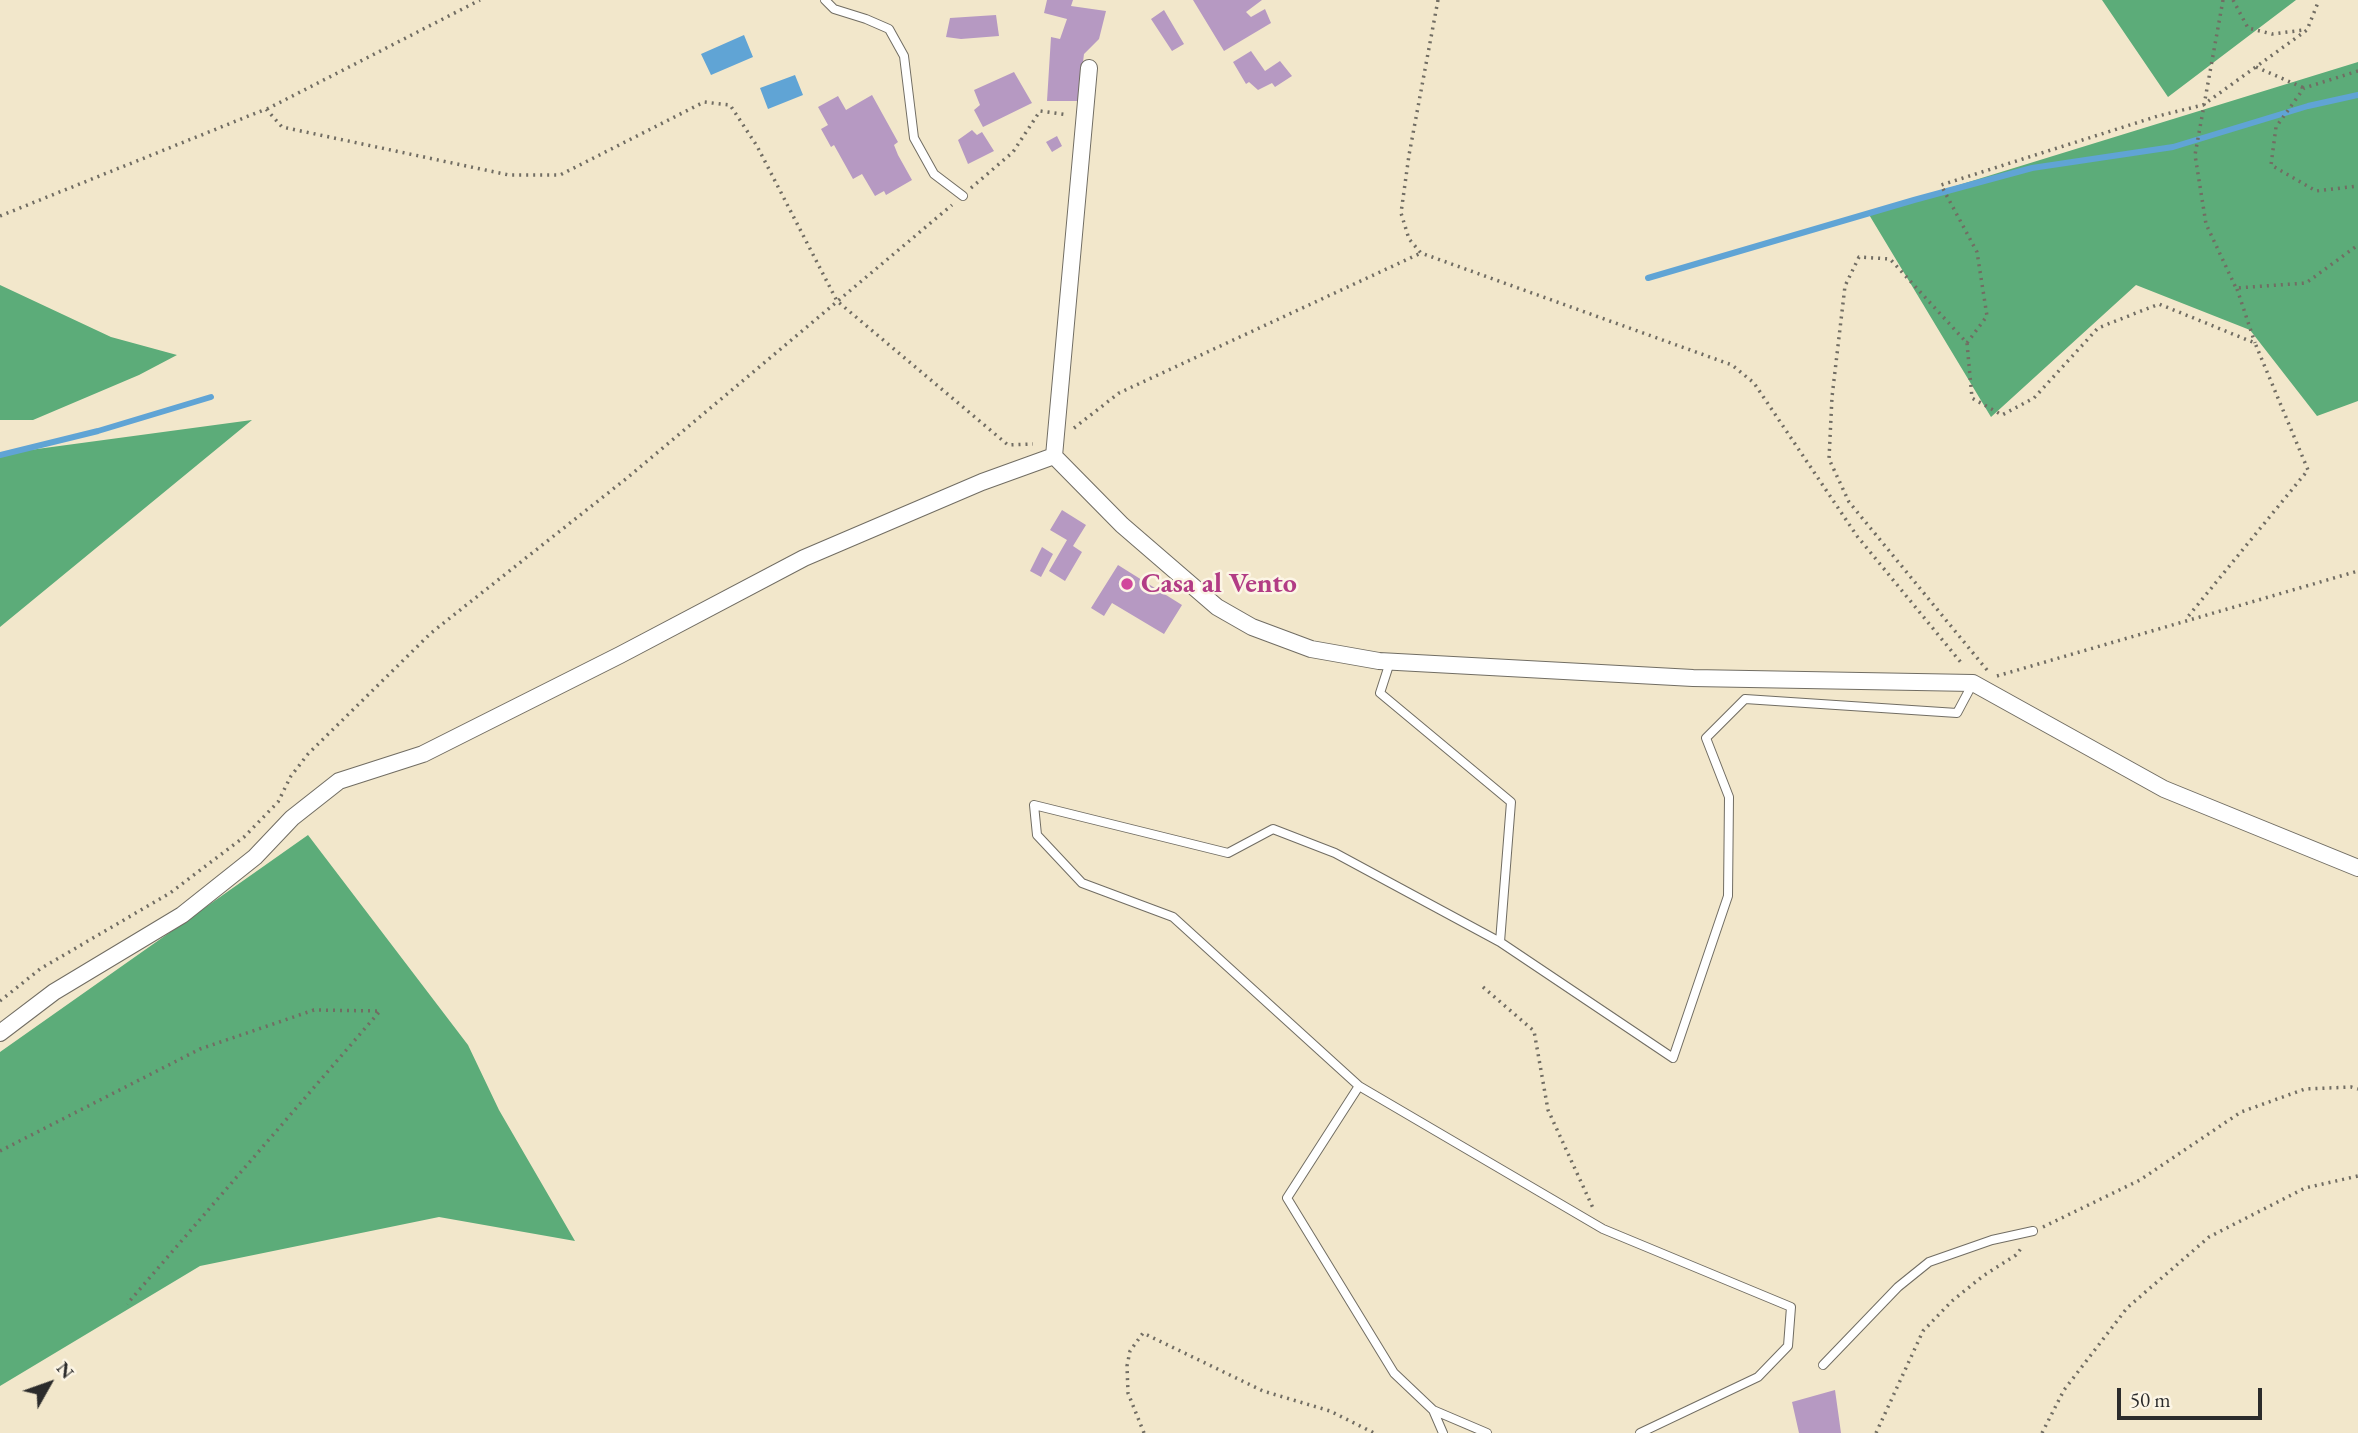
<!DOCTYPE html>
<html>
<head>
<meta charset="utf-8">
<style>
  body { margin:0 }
  #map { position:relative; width:2358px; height:1433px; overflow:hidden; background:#f2e7cb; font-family:"EB Garamond",serif }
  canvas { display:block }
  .north { position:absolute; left:14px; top:1349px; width:70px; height:70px; -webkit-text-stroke:5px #fcf5e5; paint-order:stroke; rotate:50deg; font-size:19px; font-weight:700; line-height:28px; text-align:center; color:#2b2b2b }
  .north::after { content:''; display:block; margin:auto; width:24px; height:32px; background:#2b2b2b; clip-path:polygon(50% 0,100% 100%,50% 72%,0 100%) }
  .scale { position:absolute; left:2117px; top:1388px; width:145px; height:32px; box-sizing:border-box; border:4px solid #2b2b2b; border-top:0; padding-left:9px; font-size:21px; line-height:24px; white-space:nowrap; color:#2b2b2b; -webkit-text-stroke:5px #fcf5e5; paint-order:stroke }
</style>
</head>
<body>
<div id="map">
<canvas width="2358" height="1433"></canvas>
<div class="north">N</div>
<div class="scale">50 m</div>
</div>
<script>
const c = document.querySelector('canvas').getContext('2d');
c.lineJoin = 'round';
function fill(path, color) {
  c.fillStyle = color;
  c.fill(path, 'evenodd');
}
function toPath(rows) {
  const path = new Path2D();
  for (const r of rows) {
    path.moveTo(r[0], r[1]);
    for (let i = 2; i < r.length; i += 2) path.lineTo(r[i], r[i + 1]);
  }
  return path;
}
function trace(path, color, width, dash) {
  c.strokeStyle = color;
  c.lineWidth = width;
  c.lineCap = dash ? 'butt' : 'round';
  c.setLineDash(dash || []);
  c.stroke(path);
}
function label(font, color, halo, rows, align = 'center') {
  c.font = font + ' "EB Garamond",serif';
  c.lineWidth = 5;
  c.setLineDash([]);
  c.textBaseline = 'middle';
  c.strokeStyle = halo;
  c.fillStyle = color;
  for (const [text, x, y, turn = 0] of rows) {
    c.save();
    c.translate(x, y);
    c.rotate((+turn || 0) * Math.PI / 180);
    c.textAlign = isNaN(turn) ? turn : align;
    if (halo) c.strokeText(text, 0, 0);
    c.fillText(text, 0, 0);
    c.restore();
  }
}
const forest = toPath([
  [2102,0,2296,0,2168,97],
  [2358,62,2358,401,2317,416,2250,330,2136,285,1991,417,1868,213],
  [0,285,111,337,177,355,139,375,33,420,0,420],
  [252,420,0,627,0,454],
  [308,835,468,1045,499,1110,575,1241,439,1217,200,1266,0,1386,0,1052]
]);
const water = toPath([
  [744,35,753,57,711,75,701,54],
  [795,75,803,95,768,109,760,88]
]);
const stream = toPath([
  [1648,278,1914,200,2032,168,2173,147,2308,106,2358,95],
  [0,455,98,431,211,397]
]);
const building = toPath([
  [1047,0,1073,0,1071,6,1106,11,1099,39,1084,54,1078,101,1047,101,1051,37,1060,39,1067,19,1044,13],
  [1193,0,1262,0,1246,12,1251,17,1265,9,1271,23,1224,51],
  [1164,10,1184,44,1172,51,1151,19],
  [996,15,999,36,961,39,946,37,950,18],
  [1251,51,1265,71,1280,61,1292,76,1275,87,1272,83,1258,90,1249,82,1246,84,1233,62],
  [1014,72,1032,103,983,127,974,110,980,105,974,90],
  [872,95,898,142,894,145,898,155,912,180,886,195,884,191,875,196,862,174,853,179,834,145,831,147,821,129,828,125,818,107,838,96,846,110],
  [972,130,977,135,982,132,994,151,968,164,958,140],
  [1057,136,1062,146,1052,152,1046,142],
  [1062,510,1086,525,1073,546,1082,552,1065,581,1049,571,1067,540,1050,530],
  [1042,547,1053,554,1041,577,1030,571],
  [1118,565,1182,605,1164,634,1112,603,1104,616,1091,608],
  [1835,1390,1841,1433,1799,1433,1792,1402]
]);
const path = toPath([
  [1438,0,1409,155,1401,213,1409,239,1421,253,1732,365,1754,383,1857,536,1963,665],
  [2223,0,2195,155,2206,224,2236,288,2306,283,2358,245],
  [2233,0,2248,28,2272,34,2304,30],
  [2256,67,2304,88],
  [2358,71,2304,88,2276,127,2271,165,2316,191,2358,186],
  [267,109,480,0],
  [971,188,1013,152,1040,111,1068,115],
  [0,216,266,109,282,127,509,175,560,175,704,102,730,105,757,146,837,301,1008,445,1033,444],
  [2237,289,2255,343],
  [1967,343,1987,316,1977,252,1941,185,2158,116,2203,105,2307,30,2319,0],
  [1074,428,1119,393,1421,253],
  [1987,670,1849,502,1829,459,1832,397,1845,286,1859,257,1890,259,1967,343,1972,398,2002,415,2034,398,2098,328,2159,304,2255,343,2308,470,2186,619],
  [1997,676,2358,571],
  [1483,987,1534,1031,1548,1110,1593,1208],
  [0,1001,40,969,170,893,244,837,278,802,291,776,308,754,431,633,627,478,952,205],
  [0,1151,200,1049,314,1010,380,1011,127,1304],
  [2043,1227,2140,1180,2241,1112,2305,1089,2351,1087,2358,1089],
  [1144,1433,1128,1393,1127,1366,1130,1351,1143,1333,1263,1391,1330,1411,1374,1433],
  [1876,1433,1923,1331,1952,1301,1983,1276,2016,1255,2023,1246],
  [2042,1433,2064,1390,2127,1308,2209,1237,2305,1188,2358,1176]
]);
const service = toPath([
  [825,0,834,9,866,19,889,29,904,56,914,138,934,174,963,196],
  [1390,662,1380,693,1511,802,1500,942,1673,1058,1728,896,1729,797,1706,738,1745,699,1957,713,1973,683],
  [1500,942,1335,853,1273,829,1228,853,1034,805,1037,835,1082,883,1173,917,1359,1086,1603,1229,1791,1307,1788,1346,1758,1377,1640,1433],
  [1359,1086,1287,1198,1394,1373,1433,1410,1487,1433],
  [1823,1365,1898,1287,1929,1262,1992,1240,2033,1231],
  [1433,1410,1443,1433]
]);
const minor = toPath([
  [1089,68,1054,456,1122,525,1217,607,1252,627,1311,649,1379,661,1693,678,1973,683,2164,789,2358,868],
  [0,1033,54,992,182,915,255,857,292,818,339,781,423,754,620,655,804,558,982,482,1054,456]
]);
const markers = [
  [1127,584,7,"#d1479c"]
];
const hotelNames = [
  ["Casa al Vento",1141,584]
];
fill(forest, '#5cac79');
fill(water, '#60a4d5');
trace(stream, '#60a4d5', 6);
fill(building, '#b699c2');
trace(service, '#716d63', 10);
trace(minor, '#716d63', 18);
trace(path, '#716d63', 3.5, [2, 5]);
trace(service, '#fff', 8);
trace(minor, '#fff', 16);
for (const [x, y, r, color] of markers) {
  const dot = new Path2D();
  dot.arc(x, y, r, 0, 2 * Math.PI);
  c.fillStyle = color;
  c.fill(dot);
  trace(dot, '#fcf5e5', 2.5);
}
label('bold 28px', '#b23c85', '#fcf5e5', hotelNames, 'left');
</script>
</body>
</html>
